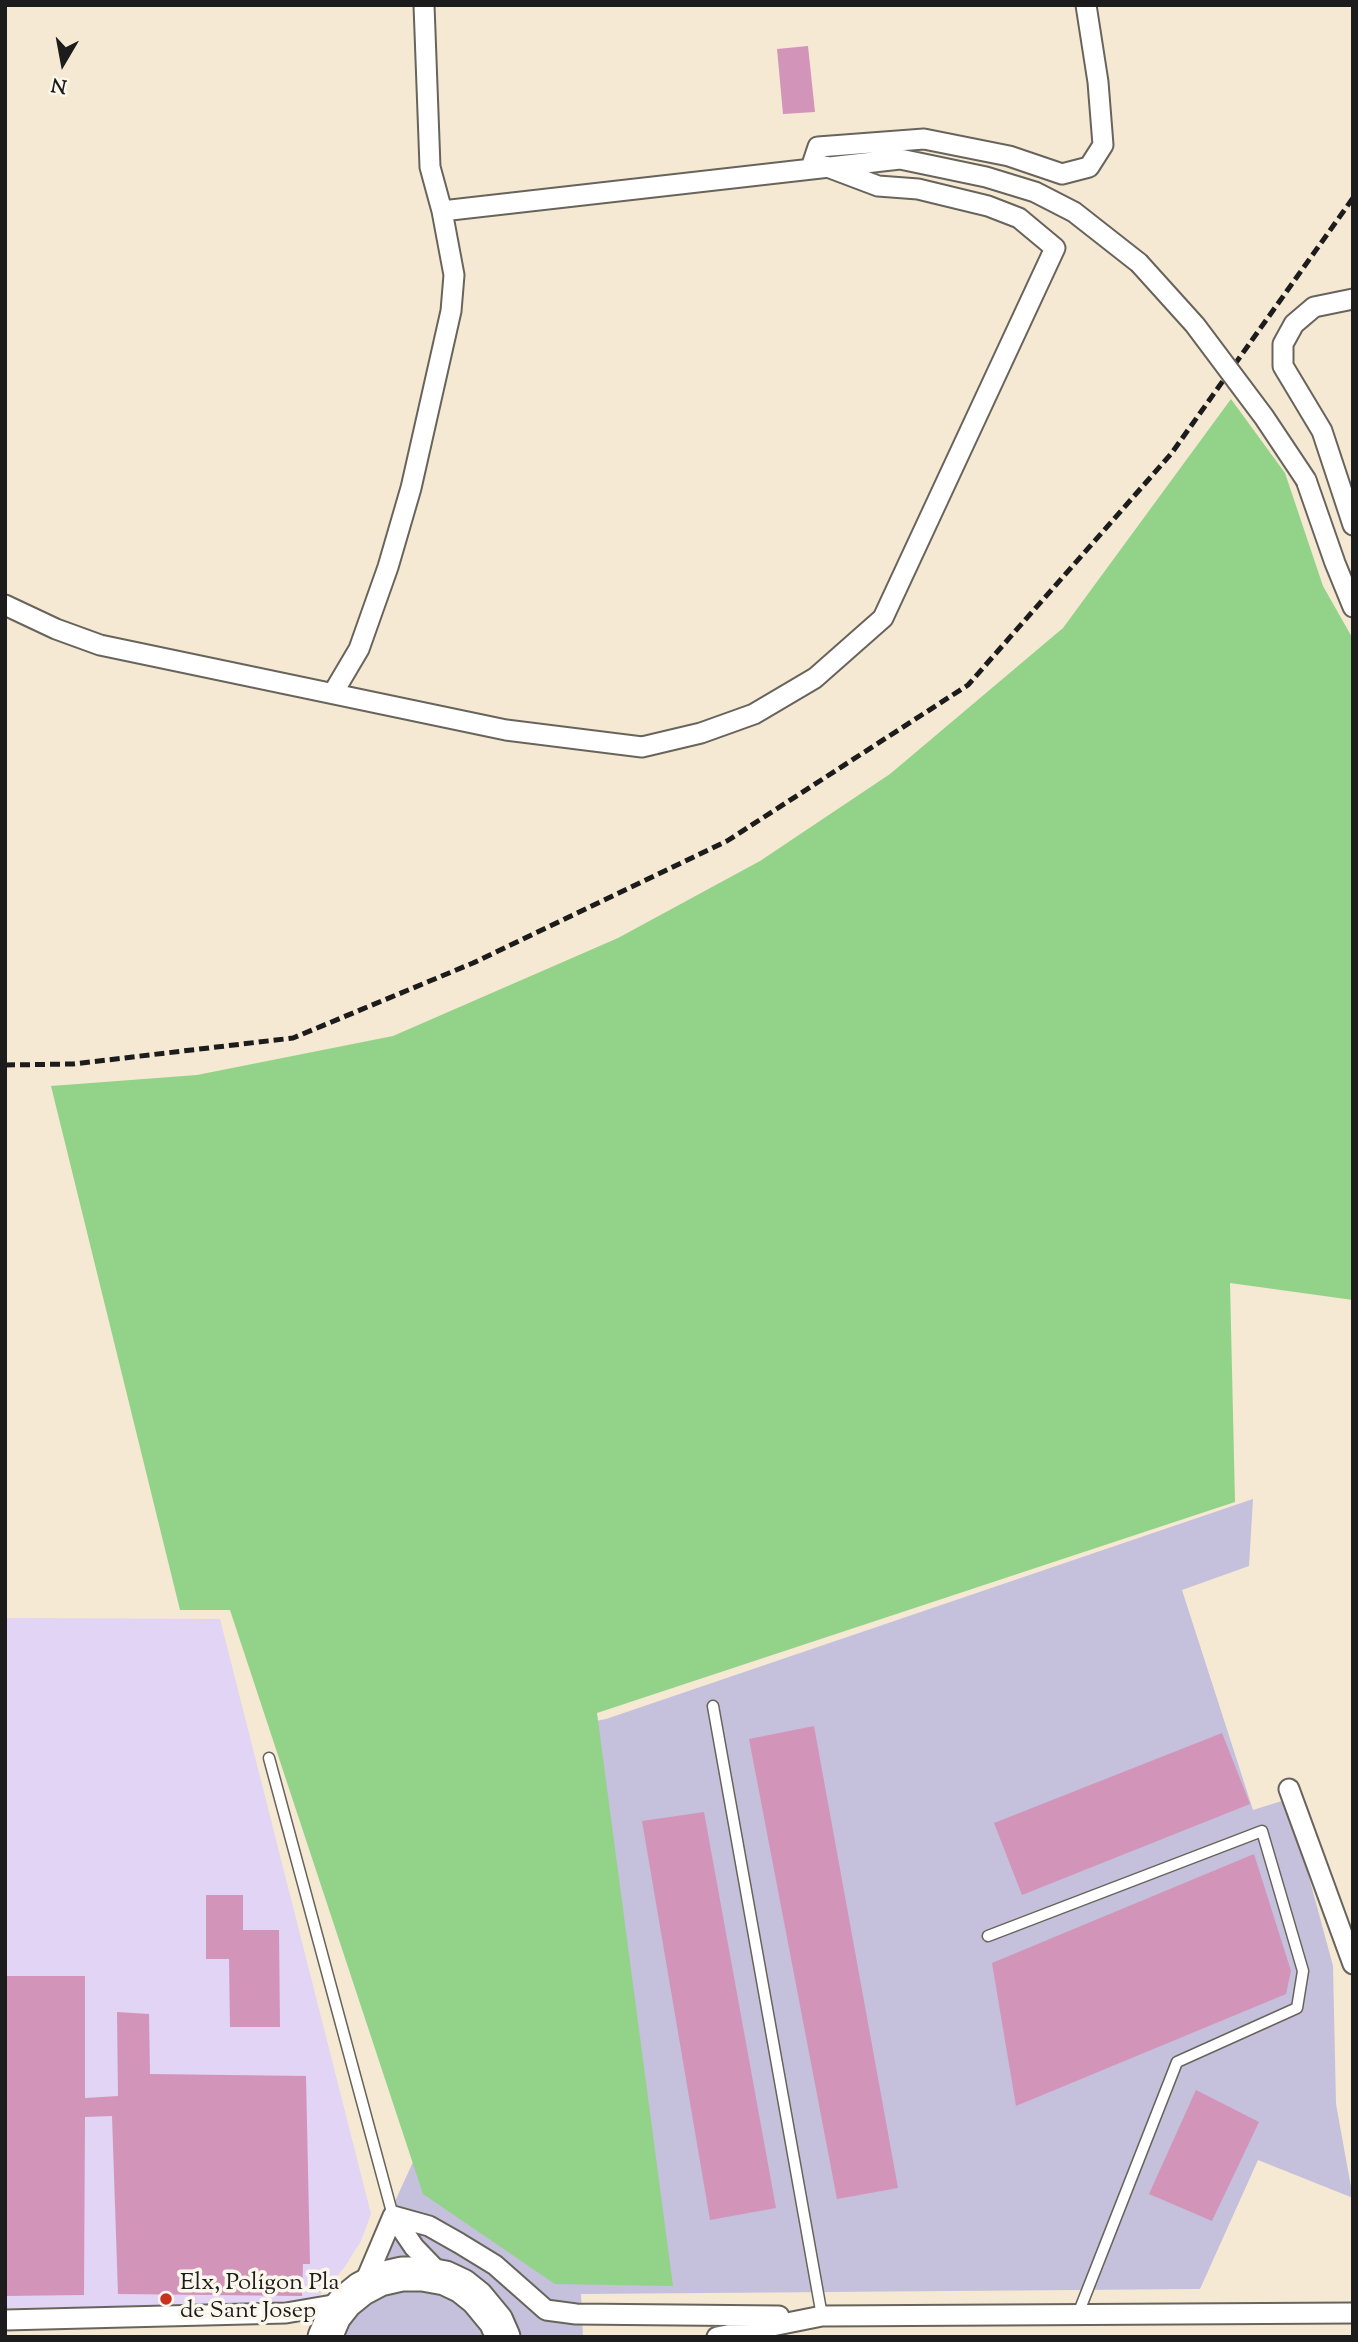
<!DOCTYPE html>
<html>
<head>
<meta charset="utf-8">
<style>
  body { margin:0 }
  #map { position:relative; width:1358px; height:2342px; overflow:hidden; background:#f5e9d3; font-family:"Sorts Mill Goudy",serif }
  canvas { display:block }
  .frame { position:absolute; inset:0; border:7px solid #1c1c1c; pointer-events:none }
  .north { position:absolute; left:28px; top:28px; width:70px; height:70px; -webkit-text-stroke:5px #fbf7ec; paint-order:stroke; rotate:190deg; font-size:19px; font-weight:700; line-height:28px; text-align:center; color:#1c1c1c }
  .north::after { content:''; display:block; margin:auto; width:24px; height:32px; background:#1c1c1c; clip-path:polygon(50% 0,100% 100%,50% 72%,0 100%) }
</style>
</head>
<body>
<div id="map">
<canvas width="1358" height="2342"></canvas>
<div class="frame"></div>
<div class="north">N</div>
</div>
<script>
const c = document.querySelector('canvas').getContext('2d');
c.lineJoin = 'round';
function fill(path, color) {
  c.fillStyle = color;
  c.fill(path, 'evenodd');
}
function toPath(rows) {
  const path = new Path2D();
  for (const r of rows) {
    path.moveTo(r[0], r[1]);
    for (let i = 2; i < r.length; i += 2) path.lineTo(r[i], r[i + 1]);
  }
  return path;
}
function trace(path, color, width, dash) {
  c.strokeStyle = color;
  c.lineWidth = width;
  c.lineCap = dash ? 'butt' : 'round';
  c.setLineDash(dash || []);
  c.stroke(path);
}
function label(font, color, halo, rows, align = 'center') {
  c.font = font + ' "Sorts Mill Goudy",serif';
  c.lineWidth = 7;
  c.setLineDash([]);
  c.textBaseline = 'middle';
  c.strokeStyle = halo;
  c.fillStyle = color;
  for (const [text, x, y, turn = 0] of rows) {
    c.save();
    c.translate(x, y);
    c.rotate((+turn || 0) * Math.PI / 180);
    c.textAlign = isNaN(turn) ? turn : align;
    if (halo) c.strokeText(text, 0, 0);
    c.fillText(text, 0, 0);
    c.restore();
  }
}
const built = toPath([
  [5,1618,220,1619,371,2214,361,2241,344,2268,319,2296,281,2305,5,2308]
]);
const industrial = toPath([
  [1253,1499,1249,1566,1182,1590,1253,1810,1288,1799,1333,1966,1336,2104,1353,2198,1258,2160,1200,2289,581,2294,583,2337,333,2337,418,2151,339,1771,606,1719]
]);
const green = toPath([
  [1231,399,1285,473,1323,586,1353,639,1353,1300,1230,1283,1235,1502,597,1713,673,2286,555,2284,423,2194,230,1610,180,1610,51,1086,197,1075,393,1036,618,938,760,861,890,774,1063,628]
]);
const building = toPath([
  [808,46,815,112,783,114,777,49],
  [814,1726,898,2188,837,2199,749,1739],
  [1222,1733,1250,1804,1022,1895,994,1823],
  [704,1812,776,2208,710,2220,642,1821],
  [1254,1854,1291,1971,1286,1994,1016,2106,992,1963],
  [206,1895,243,1895,243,1930,279,1930,280,2027,230,2027,229,1959,206,1959],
  [5,1976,85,1976,85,2098,118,2096,117,2012,149,2014,150,2074,306,2076,310,2264,303,2264,302,2296,118,2294,112,2116,85,2117,84,2295,5,2296],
  [1196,2090,1259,2122,1212,2221,1149,2194]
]);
const lane = toPath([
  [713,1706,822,2316],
  [269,1758,393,2216],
  [988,1936,1262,1831,1303,1971,1297,2008,1177,2062,1078,2314]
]);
const street = toPath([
  [811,168,818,147,924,139,1009,156,1062,174,1089,167,1103,145,1098,82,1086,5],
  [442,211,900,159,986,177,1035,192,1074,212,1139,263],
  [1353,299,1314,307,1294,324,1283,344,1283,366,1322,431,1353,525],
  [1306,480,1335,563,1353,607],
  [5,605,56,629,100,645,506,730,642,747,701,733,754,714,815,678,883,618,1055,248,1019,218,988,206,918,189,878,186,825,166],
  [333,693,359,649,388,567,411,488,451,311,454,275,442,211,430,167,424,5],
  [1289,1789,1353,1964],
  [393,2216,429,2226,459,2243,495,2265,546,2310,576,2314,779,2316],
  [393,2216,414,2247,441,2275],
  [362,2289,393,2216],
  [5,2320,286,2313,344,2303],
  [717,2337,822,2316,1353,2313]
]);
const highway = toPath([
  [325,2337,334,2316,345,2302,361,2289,380,2279,402,2274,423,2274,445,2278,462,2286,477,2298,496,2321,503,2337]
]);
const rail = toPath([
  [5,1065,73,1064,293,1038,473,963,727,841,968,685,1171,454,1353,198]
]);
const streetBridge = toPath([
  [1139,263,1195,325,1264,417,1306,480]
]);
const markers = [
  [166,2299,7,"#c8321e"]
];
const poiNames = [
  ["Elx, Polígon Pla",180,2285],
  ["de Sant Josep",180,2313]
];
fill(built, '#e1d4f4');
fill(industrial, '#c5c0db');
fill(green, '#93d289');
fill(building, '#d394ba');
trace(lane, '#68645c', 13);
trace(street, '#68645c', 23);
trace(highway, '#68645c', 37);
trace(lane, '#fff', 10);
trace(street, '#fff', 19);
trace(highway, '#fff', 33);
trace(rail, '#1c1c1c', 5, [10, 5]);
trace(streetBridge, '#68645c', 23, []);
trace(streetBridge, '#fff', 19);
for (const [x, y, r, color] of markers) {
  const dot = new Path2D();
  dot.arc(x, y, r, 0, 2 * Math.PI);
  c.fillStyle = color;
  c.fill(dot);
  trace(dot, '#fbf7ec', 2.5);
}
label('24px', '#1c1c1c', '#fbf7ec', poiNames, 'left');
</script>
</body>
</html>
